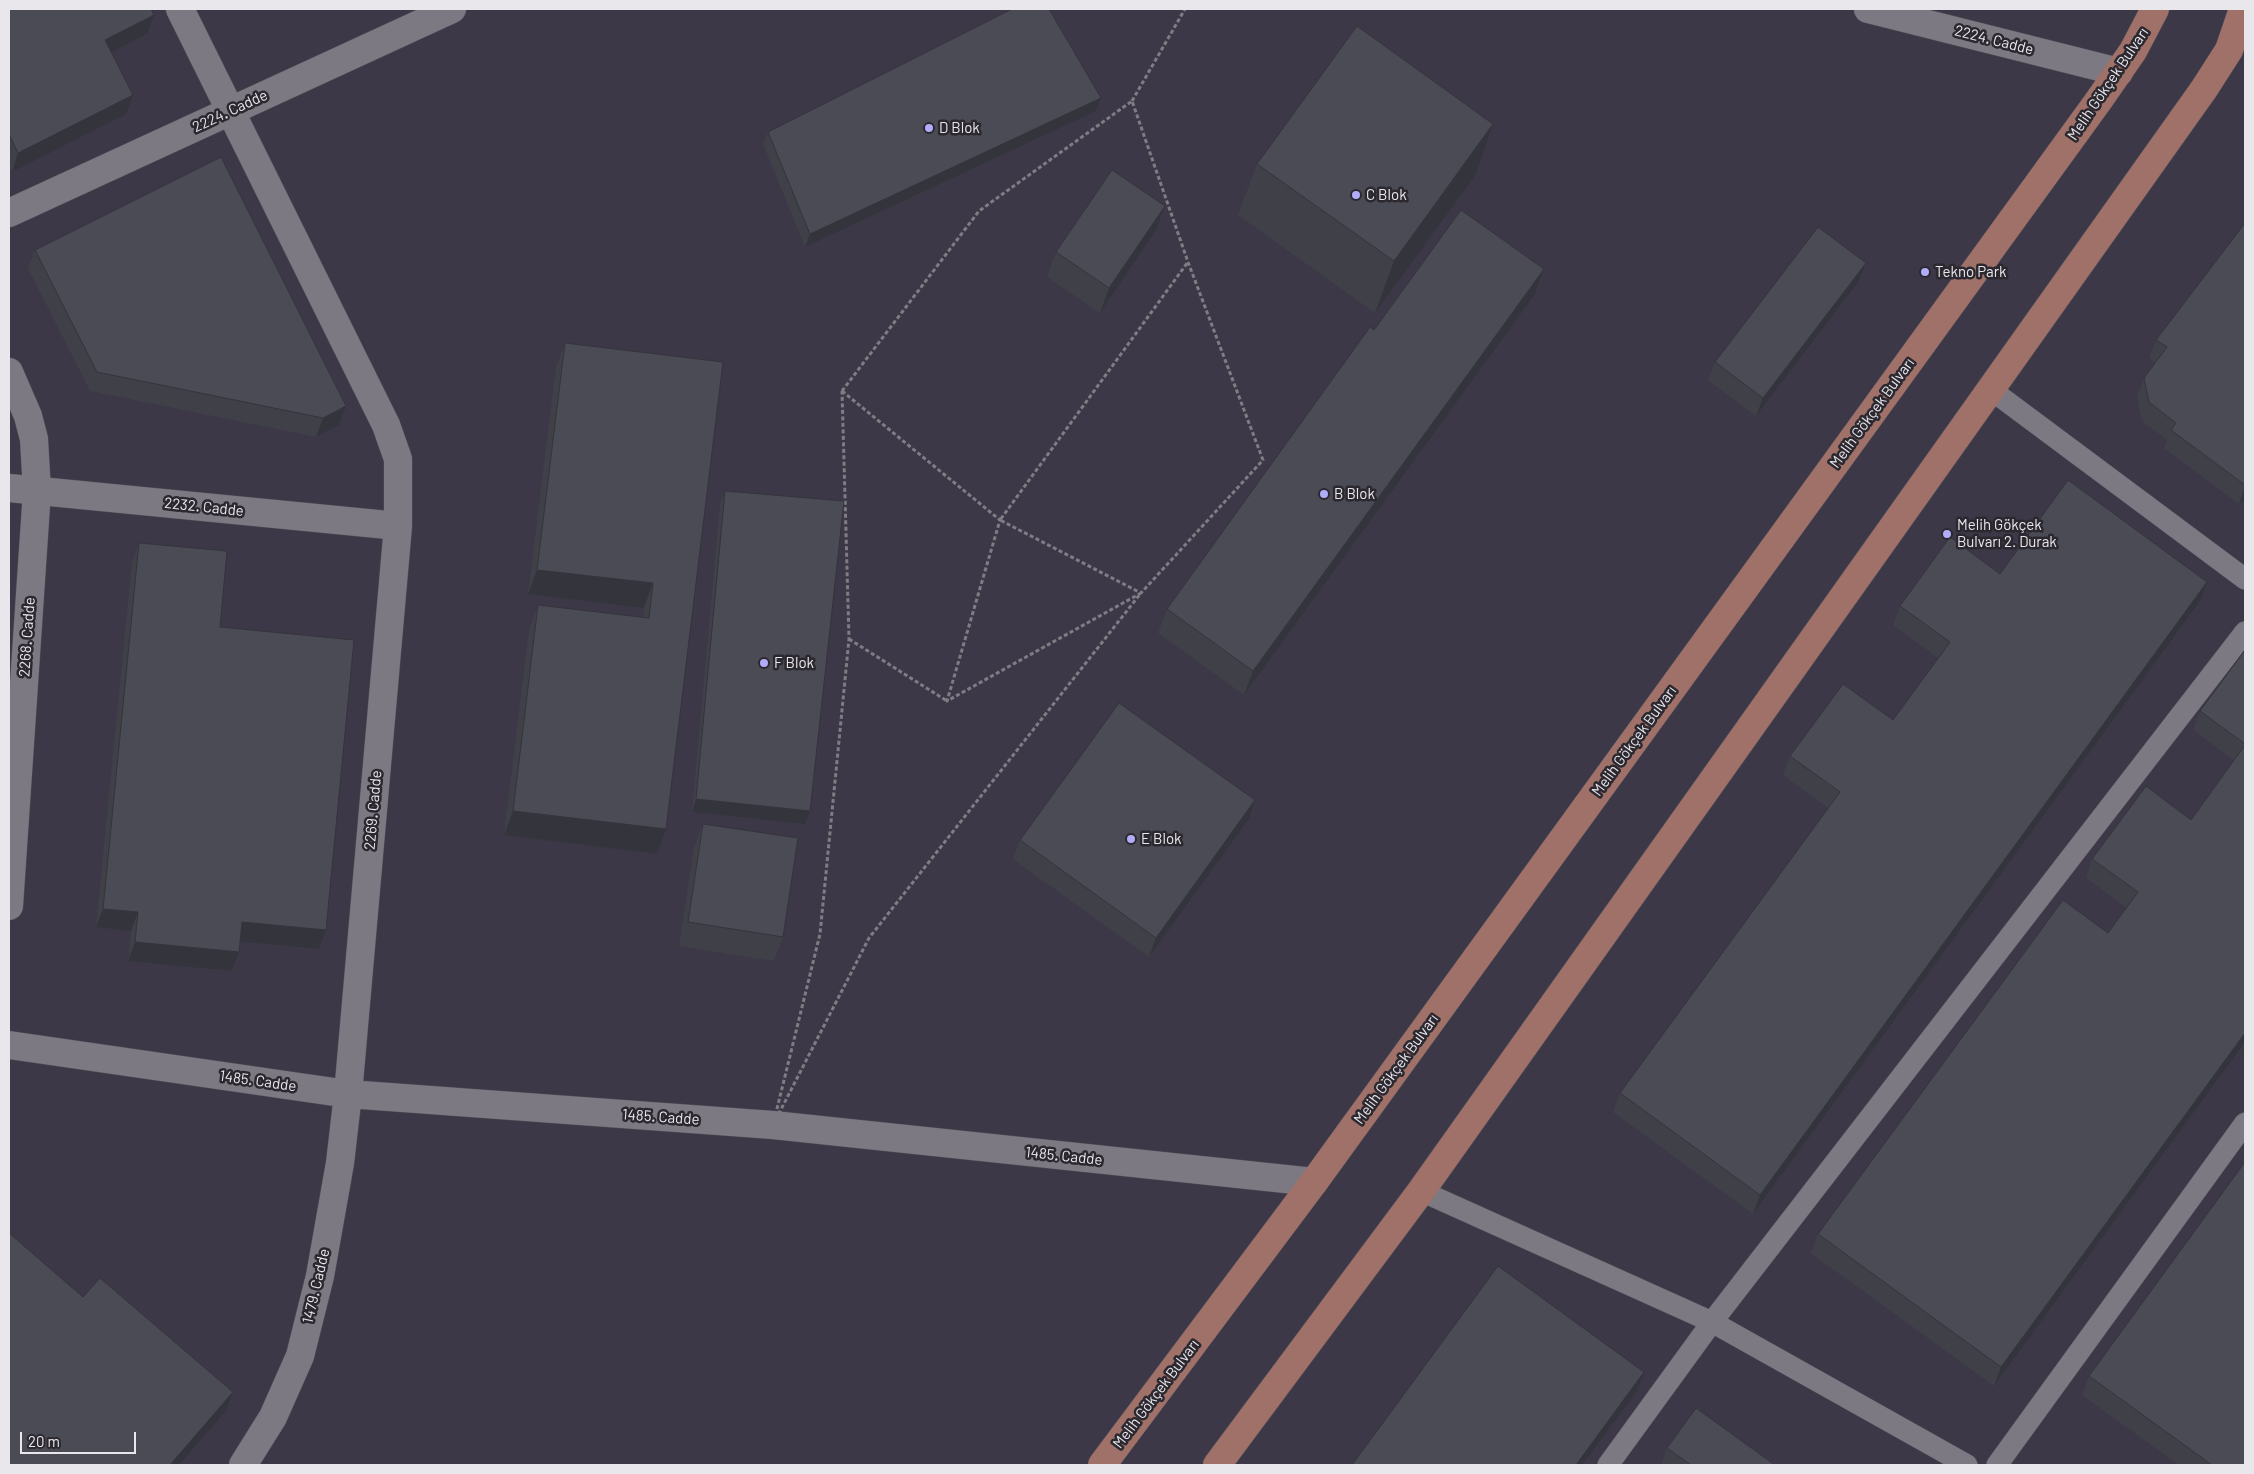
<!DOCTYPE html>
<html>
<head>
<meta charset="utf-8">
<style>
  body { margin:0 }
  #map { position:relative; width:2254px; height:1474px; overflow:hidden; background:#35323b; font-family:Barlow,sans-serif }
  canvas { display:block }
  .frame { position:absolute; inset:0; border:10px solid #e9e7ec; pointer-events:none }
  .scale { position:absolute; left:20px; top:1432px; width:116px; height:22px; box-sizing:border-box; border:2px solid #e9e7ec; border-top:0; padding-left:6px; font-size:15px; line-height:18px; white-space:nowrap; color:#e9e7ec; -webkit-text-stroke:4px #2b2830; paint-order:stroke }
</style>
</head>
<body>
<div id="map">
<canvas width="2254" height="1474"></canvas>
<div class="frame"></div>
<div class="scale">20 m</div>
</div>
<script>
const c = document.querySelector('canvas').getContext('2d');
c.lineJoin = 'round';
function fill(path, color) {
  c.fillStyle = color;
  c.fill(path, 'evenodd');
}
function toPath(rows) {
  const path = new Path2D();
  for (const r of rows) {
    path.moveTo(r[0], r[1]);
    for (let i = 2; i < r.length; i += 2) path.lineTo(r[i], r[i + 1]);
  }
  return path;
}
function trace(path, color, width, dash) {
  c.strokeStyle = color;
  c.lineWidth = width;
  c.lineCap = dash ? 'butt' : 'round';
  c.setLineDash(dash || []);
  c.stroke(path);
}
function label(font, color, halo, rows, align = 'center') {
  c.font = font + ' Barlow,sans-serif';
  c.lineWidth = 5;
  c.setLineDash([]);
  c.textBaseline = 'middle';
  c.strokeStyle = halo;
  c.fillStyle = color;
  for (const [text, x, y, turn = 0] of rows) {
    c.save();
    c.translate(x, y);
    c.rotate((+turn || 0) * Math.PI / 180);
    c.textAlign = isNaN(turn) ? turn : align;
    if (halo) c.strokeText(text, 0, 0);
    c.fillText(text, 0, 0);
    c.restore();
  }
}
const built = toPath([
  [9,9,2245,9,2245,1465,9,1465]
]);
const path = toPath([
  [1132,101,1185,9],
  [842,391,1000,520,947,701,1141,593,869,938,773,1125,820,934,849,639,842,391],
  [842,391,979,211,1132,101,1188,262,1263,460,1141,593,1000,520,1188,262],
  [849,639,947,701]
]);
const service = toPath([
  [1990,389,2245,579],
  [1421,1191,1712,1322,1967,1465],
  [1608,1465,1712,1322,2245,632],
  [1997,1465,2245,1123]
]);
const minor = toPath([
  [180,9,386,425,398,459,398,526,348,1094,340,1163,320,1276,300,1356,273,1417,243,1465],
  [1868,9,2119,72],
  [9,213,452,9],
  [9,372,28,416,34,439,37,491,9,906],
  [9,488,398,526],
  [9,1045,348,1094,773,1125,1314,1182]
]);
const primary = toPath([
  [1102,1465,1314,1182,2099,100,2133,51,2155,9],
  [1217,1465,1421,1191,2204,89,2229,50,2243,9]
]);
const wall = toPath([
  [9,9,147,34,111,52,133,95,126,114,12,172,9,166],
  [1101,98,1096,111,805,247,763,144,768,132],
  [1257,164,1475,176,1375,313,1238,215],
  [1165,206,1156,230,1100,313,1047,277,1056,252],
  [2245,223,2245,499,2239,504,2164,448,2167,440,2142,421,2137,397,2144,378,2155,363,2149,358,2156,340],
  [35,250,346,406,339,425,316,437,90,391,28,268],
  [1866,263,1859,281,1756,416,1708,380,1715,362],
  [1544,269,1535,294,1244,695,1158,633,1167,609,1374,330],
  [565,343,723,362,657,854,504,835,529,630,538,605,643,618,644,608,528,594,556,367],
  [725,491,805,824,692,812,720,504],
  [139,543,220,627,326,930,319,949,240,941,239,952,232,971,128,961,131,931,96,927,132,562],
  [2000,574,2200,601,1753,1214,1613,1112,1620,1093,1828,808,1783,775,1790,756,1893,720,1938,658,1893,625,1900,606],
  [2245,650,2245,1042,1994,1386,1811,1253,1818,1234,2108,933,2127,908,2086,878,2092,859,2191,820,2234,760,2193,730,2200,711],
  [1249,819,1149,957,1013,859,1020,840],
  [703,824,783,937,774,961,679,946,694,848],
  [2089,1376,2245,1465,2179,1465,2082,1395],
  [1667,1448,1775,1465,1661,1465]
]);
const shadedWall = toPath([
  [154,15,147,34,98,59,105,40],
  [133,95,126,114,12,172,18,153],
  [1101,98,1096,111,805,247,810,234],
  [1493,124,1475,176,1375,313,1394,261],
  [1165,206,1156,230,1100,313,1109,288],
  [1866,263,1859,281,1756,416,1763,398],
  [1544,269,1535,294,1244,695,1253,671],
  [346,406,339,425,316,437,323,418],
  [2245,486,2245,499,2239,504],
  [537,570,653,583,644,608,528,594],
  [2207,582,2200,601,1753,1214,1760,1195],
  [696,799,810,811,805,824,692,812],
  [1255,800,1249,819,1149,957,1156,938],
  [513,811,666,829,657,854,504,835],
  [103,909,138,912,131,931,96,927],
  [242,922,326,930,319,949,235,941],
  [135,942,239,952,232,971,128,961],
  [2245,1033,2245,1042,1994,1386,2001,1367],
  [1644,1372,1637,1391,1582,1465,1576,1465],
  [233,1392,226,1411,179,1465,170,1465]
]);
const building = toPath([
  [9,9,151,9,154,15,105,40,133,95,18,153,9,134,9,9],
  [1012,9,1049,9,1101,98,810,234,768,132,1012,9],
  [1357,26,1493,124,1394,261,1257,164,1357,26],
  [221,157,346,406,323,418,97,372,35,250,221,157],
  [1112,170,1165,206,1109,288,1056,252,1112,170],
  [1461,210,1544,269,1253,671,1167,609,1370,327,1374,330,1461,210],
  [2245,223,2245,485,2171,430,2176,423,2149,402,2144,378,2167,347,2156,340,2245,223],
  [1818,227,1866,263,1763,398,1715,362,1818,227],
  [565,343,723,362,666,829,513,811,538,605,649,618,653,583,537,570,565,343],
  [2068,480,2207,582,1760,1195,1620,1093,1840,792,1790,756,1843,684,1893,720,1950,642,1900,606,1950,537,2000,574,2068,480],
  [725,491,844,501,810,811,696,799,725,491],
  [9,533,10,533,9,547,9,533],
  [139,543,227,551,220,627,354,640,326,930,242,922,239,952,135,942,138,912,103,909,139,543],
  [2245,650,2245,744,2200,711,2245,650],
  [1119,703,1255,800,1156,938,1020,840,1119,703],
  [2245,745,2245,1033,2001,1367,1818,1234,2063,900,2108,933,2138,892,2092,859,2146,786,2191,820,2245,745],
  [703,824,798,838,783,937,688,922,703,824],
  [2245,1162,2245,1465,2212,1465,2089,1376,2245,1162],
  [9,1233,83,1297,100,1278,233,1392,170,1465,9,1465,9,1233],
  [1498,1266,1644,1372,1576,1465,1352,1465,1498,1266],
  [1696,1408,1775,1465,1691,1465,1667,1448,1696,1408]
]);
const markers = [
  [929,128,5,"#b1adfa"],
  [1356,195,5,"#b1adfa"],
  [1925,272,5,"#b1adfa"],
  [1324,494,5,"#b1adfa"],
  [1947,534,5,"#b1adfa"],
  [764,663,5,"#b1adfa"],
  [1131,839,5,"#b1adfa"]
];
const streetNames = [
  ["2224. Cadde",1994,40,14],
  ["Melih Gökçek Bulvarı",2108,84,-56],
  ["2224. Cadde",230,111,-25],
  ["Melih Gökçek Bulvarı",1872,413,-54],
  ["2232. Cadde",204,507,6],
  ["2268. Cadde",27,637,-86],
  ["Melih Gökçek Bulvarı",1634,741,-54],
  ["2269. Cadde",373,810,-85],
  ["Melih Gökçek Bulvarı",1396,1069,-54],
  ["1485. Cadde",258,1081,8],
  ["1485. Cadde",661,1117,4],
  ["1485. Cadde",1064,1156,6],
  ["1479. Cadde",316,1286,-77],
  ["Melih Gökçek Bulvarı",1156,1394,-53]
];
const poiNames = [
  ["D Blok",939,128],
  ["C Blok",1366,195],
  ["Tekno Park",1935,272],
  ["B Blok",1334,494],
  ["Melih Gökçek",1957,525],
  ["Bulvarı 2. Durak",1957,542],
  ["F Blok",774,663],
  ["E Blok",1141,839]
];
fill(built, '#3d3847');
trace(service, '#524f57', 22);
trace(minor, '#524f57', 29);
trace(primary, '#524f57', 29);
trace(path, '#7f7d84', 3, [4, 2.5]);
trace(service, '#7d7983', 21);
trace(minor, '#7d7983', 28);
trace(primary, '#a07169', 28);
fill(wall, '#404049');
fill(shadedWall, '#34343c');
fill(building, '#4a4b55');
trace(building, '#34343c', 1);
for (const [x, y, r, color] of markers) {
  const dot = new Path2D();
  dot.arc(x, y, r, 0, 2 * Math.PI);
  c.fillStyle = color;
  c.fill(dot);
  trace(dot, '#2b2830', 2);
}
label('15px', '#e9e7ec', '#2b2830', streetNames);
label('15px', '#e9e7ec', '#2b2830', poiNames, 'left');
</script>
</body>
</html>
